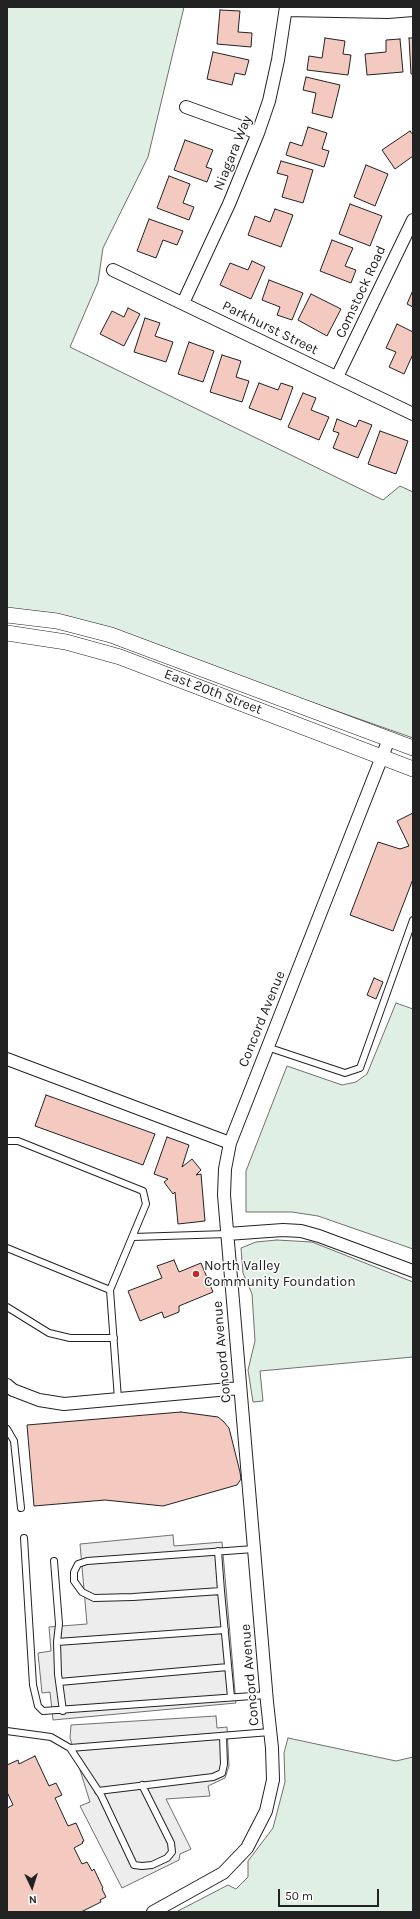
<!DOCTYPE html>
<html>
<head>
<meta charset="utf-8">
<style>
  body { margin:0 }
  #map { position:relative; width:420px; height:1919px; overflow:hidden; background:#fff; font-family:Karla,sans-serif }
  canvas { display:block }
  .frame { position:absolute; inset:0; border:8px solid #222; pointer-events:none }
  .north { position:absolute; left:12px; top:1867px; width:40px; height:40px; -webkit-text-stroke:3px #fff; paint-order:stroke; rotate:176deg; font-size:11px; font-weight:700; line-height:16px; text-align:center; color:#222 }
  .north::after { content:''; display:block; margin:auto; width:14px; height:18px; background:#222; clip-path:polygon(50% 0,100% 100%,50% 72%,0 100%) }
  .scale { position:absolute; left:278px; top:1889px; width:101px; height:18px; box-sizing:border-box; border:2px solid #222; border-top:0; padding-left:5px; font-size:12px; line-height:14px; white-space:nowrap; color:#222; -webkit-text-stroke:3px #fff; paint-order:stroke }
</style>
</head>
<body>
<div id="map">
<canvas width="420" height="1919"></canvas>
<div class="frame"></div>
<div class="north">N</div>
<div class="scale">50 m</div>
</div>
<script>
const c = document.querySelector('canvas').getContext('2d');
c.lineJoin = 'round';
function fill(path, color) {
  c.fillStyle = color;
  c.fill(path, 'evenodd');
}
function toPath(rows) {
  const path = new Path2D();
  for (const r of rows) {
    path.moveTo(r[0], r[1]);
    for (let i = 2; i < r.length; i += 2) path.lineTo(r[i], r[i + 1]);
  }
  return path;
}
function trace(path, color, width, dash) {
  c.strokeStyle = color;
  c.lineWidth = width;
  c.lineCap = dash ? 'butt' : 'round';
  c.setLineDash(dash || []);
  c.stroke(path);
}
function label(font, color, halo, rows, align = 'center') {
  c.font = font + ' Karla,sans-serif';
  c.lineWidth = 3;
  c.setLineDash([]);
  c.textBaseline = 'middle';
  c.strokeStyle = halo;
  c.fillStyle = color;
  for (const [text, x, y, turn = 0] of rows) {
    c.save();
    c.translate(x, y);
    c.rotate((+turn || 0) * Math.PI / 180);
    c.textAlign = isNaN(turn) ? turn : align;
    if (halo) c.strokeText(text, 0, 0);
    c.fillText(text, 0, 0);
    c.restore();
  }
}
const green = toPath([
  [7,7,184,7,148,157,103,248,98,282,70,347,383,500,400,486,413,492,413,738,67,616,7,609,7,7],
  [396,1003,413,1009,413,1249,318,1216,292,1212,246,1212,246,1171,287,1066,342,1085,356,1082,367,1074,396,1003],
  [277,1240,312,1242,413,1282,413,1357,260,1371,263,1401,253,1402,248,1370,255,1341,252,1294,243,1273,241,1248,256,1242,277,1240],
  [288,1738,396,1761,413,1757,413,1912,176,1912,228,1885,236,1889,248,1877,248,1861,273,1828,285,1782,284,1753,288,1738]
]);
const parking = toPath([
  [173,1535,174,1546,222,1542,236,1703,53,1720,50,1692,42,1693,38,1653,51,1651,49,1627,87,1624,80,1544,173,1535],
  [216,1716,217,1728,227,1727,229,1766,225,1778,208,1786,210,1796,166,1799,191,1849,180,1854,179,1860,122,1888,80,1806,90,1802,70,1738,71,1725,216,1716]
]);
const building = toPath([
  [220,10,240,11,238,32,252,33,251,47,217,44,220,10],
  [325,38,345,41,343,54,351,55,348,75,307,70,309,56,322,58,325,38],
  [409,38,413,38,413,74,411,74,409,38],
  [400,39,403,72,367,75,365,54,386,52,386,40,400,39],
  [213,52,249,60,245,75,235,73,232,85,207,79,213,52],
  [306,77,340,85,332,118,312,113,316,93,303,90,306,77],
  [308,127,327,133,322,149,329,151,324,167,286,155,290,142,302,146,308,127],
  [410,131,413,135,413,156,395,169,382,150,410,131],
  [185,140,213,150,206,167,212,169,207,182,174,170,185,140],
  [281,161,313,170,303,203,282,197,288,176,277,173,281,161],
  [366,165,388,174,375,206,354,197,366,165],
  [169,176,190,184,183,203,194,207,189,220,157,208,169,176],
  [350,204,382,216,370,246,339,234,350,204],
  [275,209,293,215,281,247,248,235,255,216,270,222,275,209],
  [149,219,183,231,177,245,163,240,156,258,137,251,149,219],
  [332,240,353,248,345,266,356,270,351,283,320,271,332,240],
  [252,261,265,267,251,299,220,285,230,263,248,270,252,261],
  [269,280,303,293,292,320,277,315,280,307,262,300,269,280],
  [413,290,413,307,407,304,413,290],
  [311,294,341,309,327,336,298,320,311,294],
  [128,308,140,314,124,346,100,334,112,311,124,317,128,308],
  [145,318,160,323,155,336,173,342,166,362,134,352,145,318],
  [397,324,413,332,413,354,404,374,389,367,396,352,386,348,397,324],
  [189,342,214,351,203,382,178,374,189,342],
  [222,355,241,361,236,377,249,381,242,402,210,392,222,355],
  [259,383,278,390,281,383,293,387,281,420,249,408,259,383],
  [303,393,316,398,311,410,329,417,319,440,288,427,303,393],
  [337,419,356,427,359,420,372,425,358,458,333,448,339,433,333,431,337,419],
  [380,431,408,441,396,474,368,464,380,431],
  [413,813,413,879,393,931,350,915,378,842,400,849,409,846,397,821,413,813],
  [374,978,383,982,376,999,367,995,374,978],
  [46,1095,155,1134,143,1165,35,1126,46,1095],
  [167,1137,189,1145,182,1167,192,1159,201,1170,196,1175,201,1174,205,1221,178,1224,175,1192,173,1194,164,1182,168,1179,154,1174,167,1137],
  [174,1260,179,1272,201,1263,213,1292,179,1306,179,1312,164,1318,162,1312,140,1321,128,1291,162,1278,157,1266,174,1260],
  [181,1412,218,1417,223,1421,229,1428,240,1472,241,1479,237,1485,163,1506,105,1500,34,1506,27,1425,181,1412],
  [35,1756,49,1786,56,1783,62,1795,55,1798,68,1826,76,1823,84,1841,82,1842,83,1843,74,1848,82,1864,87,1862,92,1871,94,1869,103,1888,102,1889,106,1897,100,1900,101,1902,81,1912,7,1912,7,1808,13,1805,7,1792,7,1765,18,1760,19,1764,35,1756]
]);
const service = toPath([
  [267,1047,345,1073,360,1068,413,920],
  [7,1141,18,1141,143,1191,146,1204,110,1290,118,1399],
  [133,1237,227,1234],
  [7,1248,110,1290],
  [7,1307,49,1333,70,1338,114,1338],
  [7,1429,14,1441,21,1508],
  [24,1538,33,1685,38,1706,43,1711,266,1695],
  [218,1551,221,1591,133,1597,94,1598,82,1592,74,1581,74,1572,78,1564,87,1561,254,1549],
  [54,1561,59,1624,57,1642],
  [221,1591,231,1697],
  [59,1682,228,1667],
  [63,1711,58,1674,57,1642,225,1630],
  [7,1731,51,1737,70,1748,101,1795,134,1865,142,1866,152,1865,167,1858,172,1852,171,1843,142,1785],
  [70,1748,270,1732],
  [98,1791,213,1777,222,1773,224,1764,223,1736]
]);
const minor = toPath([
  [286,10,388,12,413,10],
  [186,107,258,133],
  [113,270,413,414],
  [183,303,229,204,258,133,269,101,278,60,286,7],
  [337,377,413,220],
  [7,1059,230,1143],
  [227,1234,283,1230,301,1231,319,1236,413,1271],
  [7,1385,13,1390,39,1400,64,1404,240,1388],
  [153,1912,223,1873,247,1848,266,1811,273,1780,272,1748,267,1702,224,1195,225,1169,230,1143,389,739]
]);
const tertiary = toPath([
  [7,615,57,621,111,635,413,748],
  [7,633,66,642,120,657,413,769]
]);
const markers = [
  [196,1274,4,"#c62828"]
];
const streetNames = [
  ["Niagara Way",233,153,-68],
  ["Comstock Road",361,292,-65],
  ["Parkhurst Street",270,328,26],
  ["East 20th Street",213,692,21],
  ["Concord Avenue",262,1019,-68],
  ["Concord Avenue",222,1352,-95],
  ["Concord Avenue",250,1675,-95]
];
const poiNames = [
  ["North Valley",204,1266],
  ["Community Foundation",204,1282]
];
fill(green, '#e0efe3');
trace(green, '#6f6f6f', 1);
fill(parking, '#ededed');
trace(parking, '#6f6f6f', 1);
fill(building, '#f3c9c0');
trace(building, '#222', 1);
trace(service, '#222', 8);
trace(minor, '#222', 14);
trace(tertiary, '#222', 16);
trace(service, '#fff', 6);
trace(minor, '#fff', 12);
trace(tertiary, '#fff', 15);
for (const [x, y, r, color] of markers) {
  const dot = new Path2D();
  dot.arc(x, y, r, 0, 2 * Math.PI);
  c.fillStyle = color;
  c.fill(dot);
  trace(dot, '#fff', 1.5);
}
label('14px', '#222', '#fff', streetNames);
label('14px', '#222', '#fff', poiNames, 'left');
</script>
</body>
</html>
